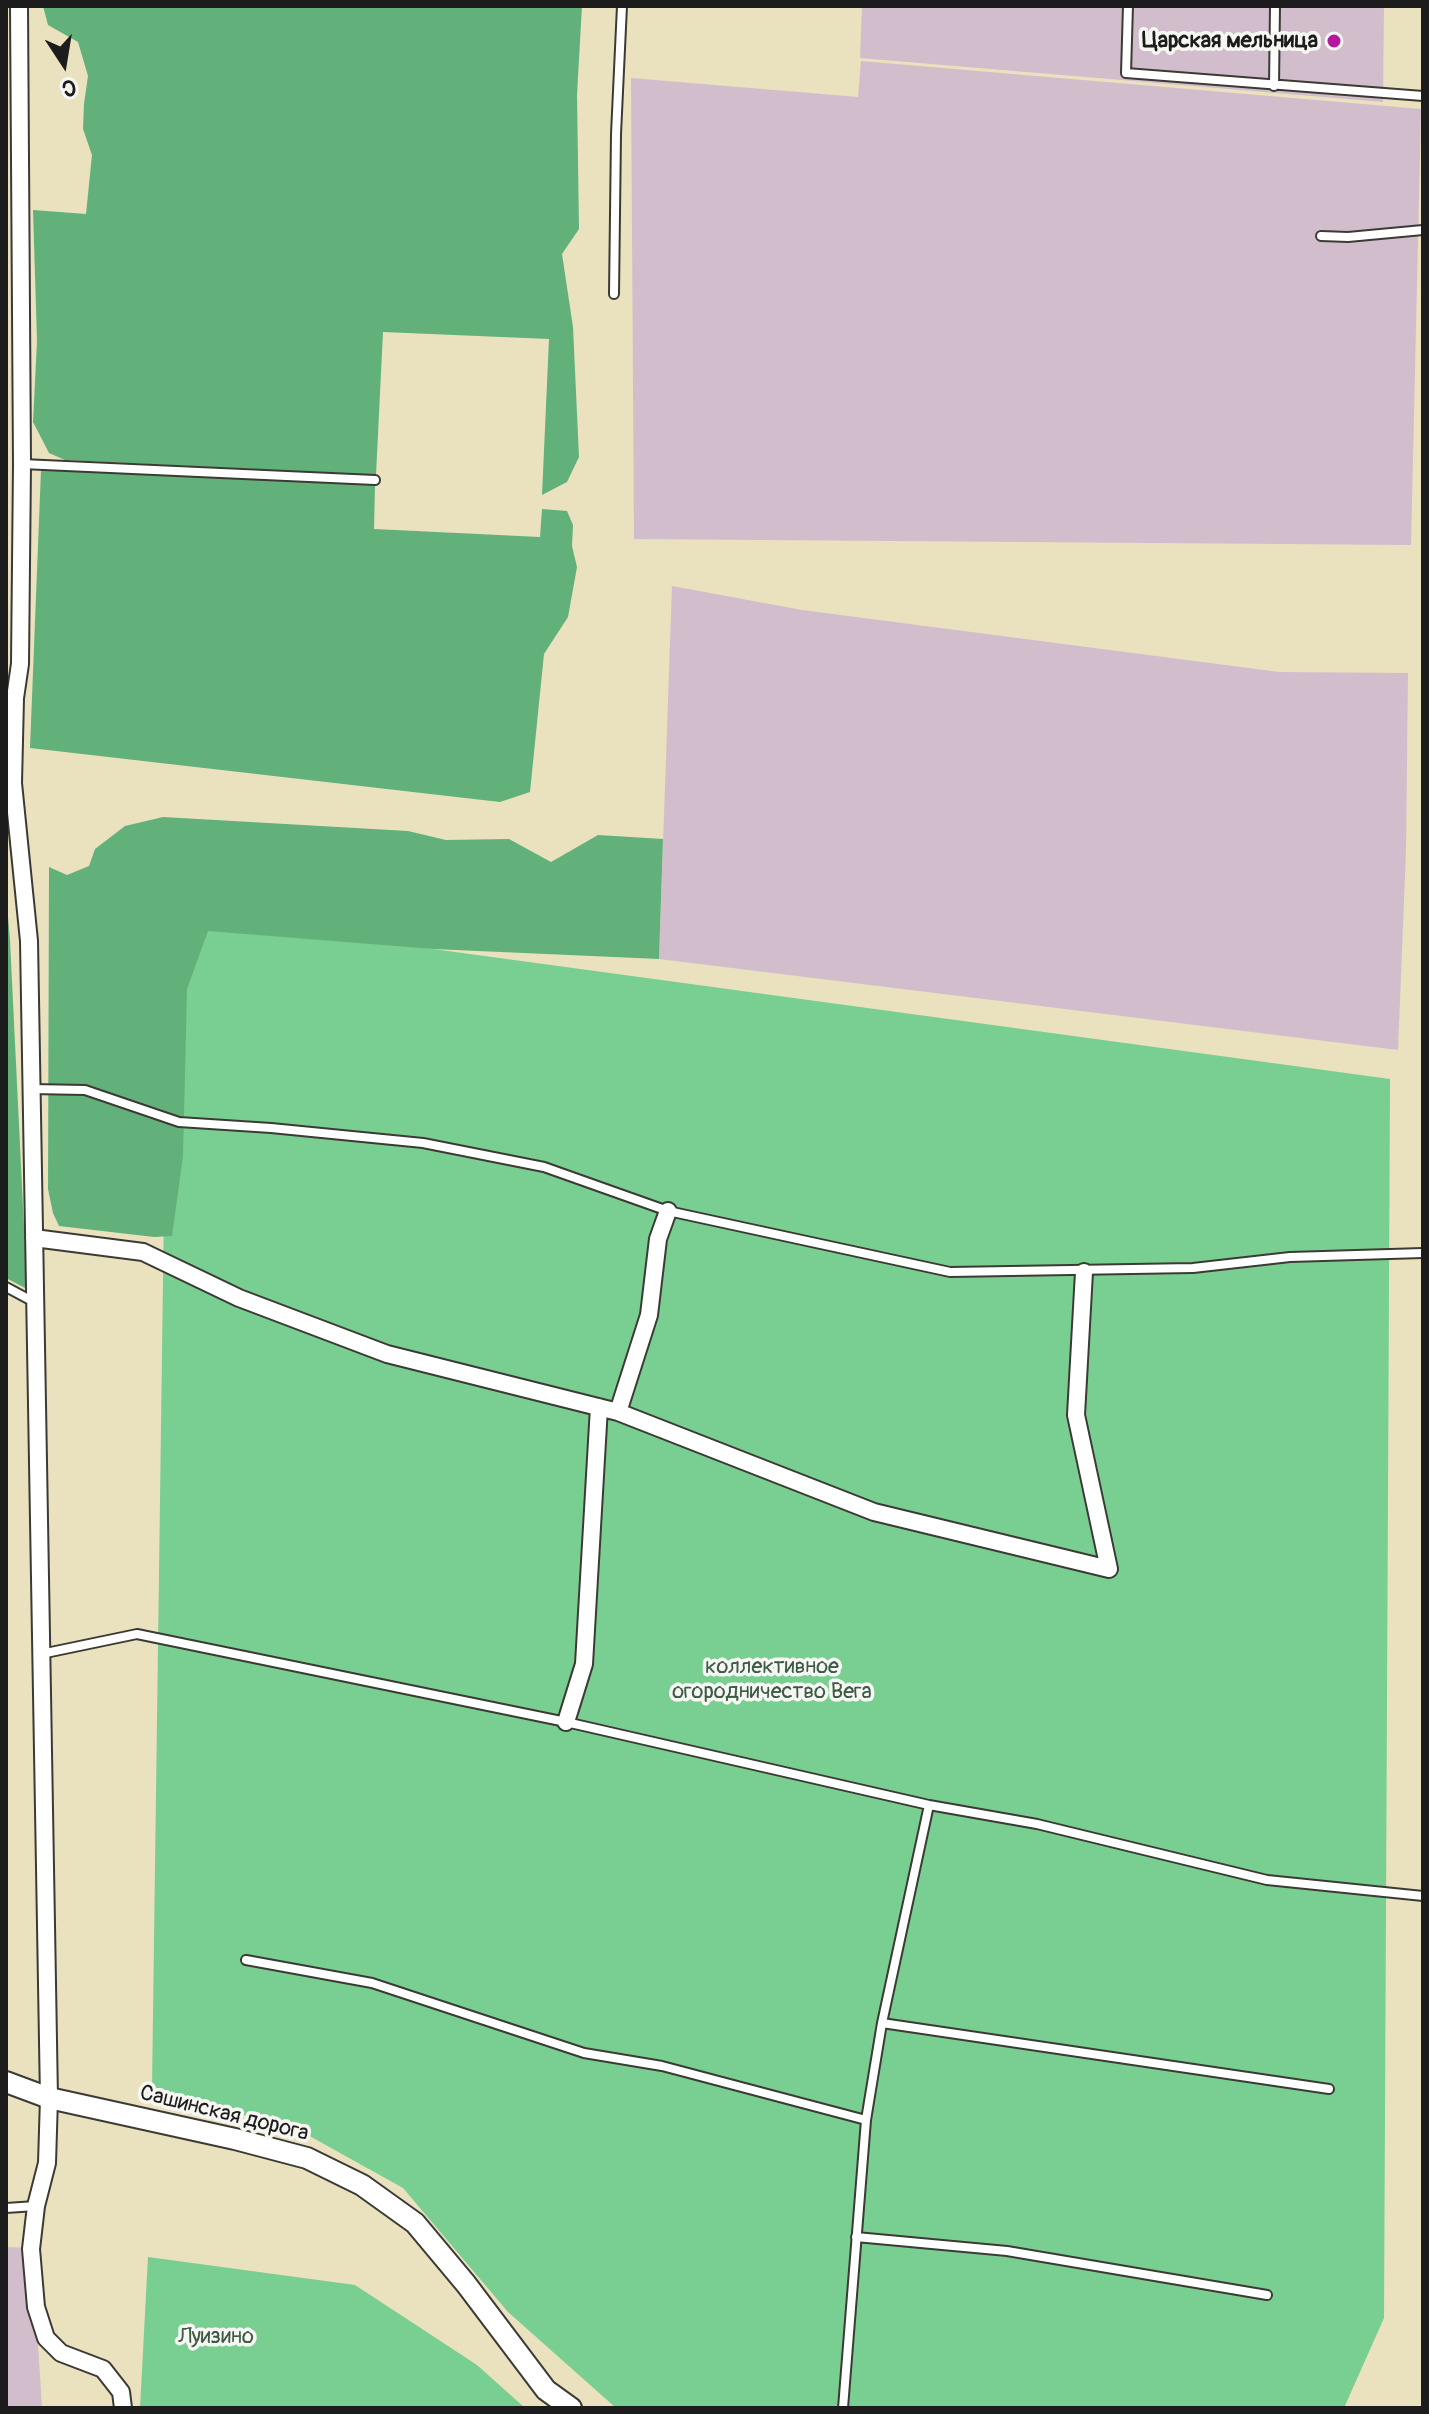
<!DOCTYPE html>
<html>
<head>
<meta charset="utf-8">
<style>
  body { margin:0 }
  #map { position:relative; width:1429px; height:2414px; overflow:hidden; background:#eae1bf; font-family:Pangolin,sans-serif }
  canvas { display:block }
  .frame { position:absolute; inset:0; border:8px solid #1c1c1c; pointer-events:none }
  .north { position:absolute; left:24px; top:24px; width:80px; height:80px; -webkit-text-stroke:6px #f6f6f2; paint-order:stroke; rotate:168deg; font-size:22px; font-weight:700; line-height:32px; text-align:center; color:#1c1c1c }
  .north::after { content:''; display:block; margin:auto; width:28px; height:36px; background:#1c1c1c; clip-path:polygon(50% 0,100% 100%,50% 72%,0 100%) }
</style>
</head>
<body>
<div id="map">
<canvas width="1429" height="2414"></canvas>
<div class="frame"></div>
<div class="north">С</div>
</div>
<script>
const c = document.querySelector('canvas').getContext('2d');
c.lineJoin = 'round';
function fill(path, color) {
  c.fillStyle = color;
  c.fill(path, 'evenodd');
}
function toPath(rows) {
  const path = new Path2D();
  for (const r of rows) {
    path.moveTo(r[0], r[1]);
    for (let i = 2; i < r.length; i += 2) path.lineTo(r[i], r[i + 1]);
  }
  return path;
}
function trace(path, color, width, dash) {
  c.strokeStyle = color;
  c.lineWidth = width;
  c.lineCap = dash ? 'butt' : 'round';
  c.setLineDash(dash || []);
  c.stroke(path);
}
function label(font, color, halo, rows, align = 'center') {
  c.font = font + ' Pangolin,sans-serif';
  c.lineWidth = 7;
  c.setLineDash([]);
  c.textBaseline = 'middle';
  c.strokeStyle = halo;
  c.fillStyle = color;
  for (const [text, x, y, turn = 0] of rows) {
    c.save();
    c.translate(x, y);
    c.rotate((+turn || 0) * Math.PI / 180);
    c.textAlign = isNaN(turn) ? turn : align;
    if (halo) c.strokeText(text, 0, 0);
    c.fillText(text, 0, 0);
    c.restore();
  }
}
const industrial = toPath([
  [862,6,1384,6,1383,102,860,58],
  [861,61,1421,109,1411,545,634,539,631,78,858,97],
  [672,586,802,610,1279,672,1408,673,1406,851,1398,1050,659,959],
  [6,2247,32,2248,42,2408,6,2408]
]);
const green = toPath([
  [168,913,1390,1079,1384,2318,1344,2408,616,2408,508,2312,403,2188,306,2134,152,2087],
  [148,2257,355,2285,477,2365,525,2408,140,2408]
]);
const forest = toPath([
  [43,6,582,6,577,95,579,229,562,254,573,327,579,457,567,482,542,495,549,339,383,332,376,475,65,460,49,453,33,422,37,341,33,210,86,214,92,155,83,129,84,104,88,76,78,42,48,25],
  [41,470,375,485,374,529,540,537,542,509,567,511,573,525,572,546,577,567,568,617,544,654,530,792,500,802,30,748],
  [163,817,408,831,446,840,509,839,551,862,598,835,663,839,659,959,433,949,208,931,187,989,183,1156,172,1236,154,1237,59,1226,53,1213,48,1189,49,867,67,875,89,866,95,849,125,826],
  [6,893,10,940,27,1289,6,1278]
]);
const service = toPath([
  [1128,6,1126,73,1423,96],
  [1274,86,1275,6],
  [1321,236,1348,237,1423,230],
  [614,294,616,134,622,6],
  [22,464,375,480],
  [31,1089,85,1090,179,1122,271,1128,423,1143,544,1167,668,1211,950,1272,1193,1268,1290,1257,1423,1253],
  [6,1287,34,1302],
  [41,1654,137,1634,566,1722,929,1805,1037,1824,1267,1880,1423,1896],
  [246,1960,372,1983,584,2053,662,2066,866,2120],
  [882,2023,1329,2089],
  [6,2208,36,2206],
  [856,2237,1007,2251,1267,2295],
  [843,2408,866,2120,882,2023,929,1805]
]);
const minor = toPath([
  [19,6,22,464,20,664,15,698,13,783,29,941,49,2098,47,2163,36,2206,31,2249,36,2307,46,2338,61,2353,103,2369,121,2392,123,2408],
  [34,1238,143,1252,239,1298,387,1354,618,1412,874,1512,1109,1569,1076,1415,1084,1272],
  [618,1412,649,1315,658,1239,668,1211],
  [566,1722,584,1664,599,1407]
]);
const tertiary = toPath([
  [6,2082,49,2098,235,2139,307,2158,362,2185,415,2223,466,2284,546,2390,571,2408]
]);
const markers = [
  [1334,41,8,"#b5179e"]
];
const poiNames = [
  ["Царская мельница",1318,41]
];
const parkNames = [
  ["коллективное",772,1667],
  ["огородничество Вега",772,1692],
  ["Луизино",216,2337]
];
const streetNames = [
  ["Сашинская дорога",224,2114,14]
];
fill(industrial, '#d1bdcc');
fill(green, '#79ce91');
fill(forest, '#62b17b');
trace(service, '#3b3a34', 12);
trace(minor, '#3b3a34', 20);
trace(tertiary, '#3b3a34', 24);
trace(service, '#fff', 8);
trace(minor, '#fff', 16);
trace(tertiary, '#fff', 20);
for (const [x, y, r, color] of markers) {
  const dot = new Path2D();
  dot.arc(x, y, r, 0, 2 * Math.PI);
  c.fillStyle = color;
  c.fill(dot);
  trace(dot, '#f6f6f2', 3);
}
label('bold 22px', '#1c1c1c', '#f6f6f2', poiNames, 'right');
label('22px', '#3d5a45', '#f6f6f2', parkNames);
label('22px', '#1c1c1c', '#f6f6f2', streetNames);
</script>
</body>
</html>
